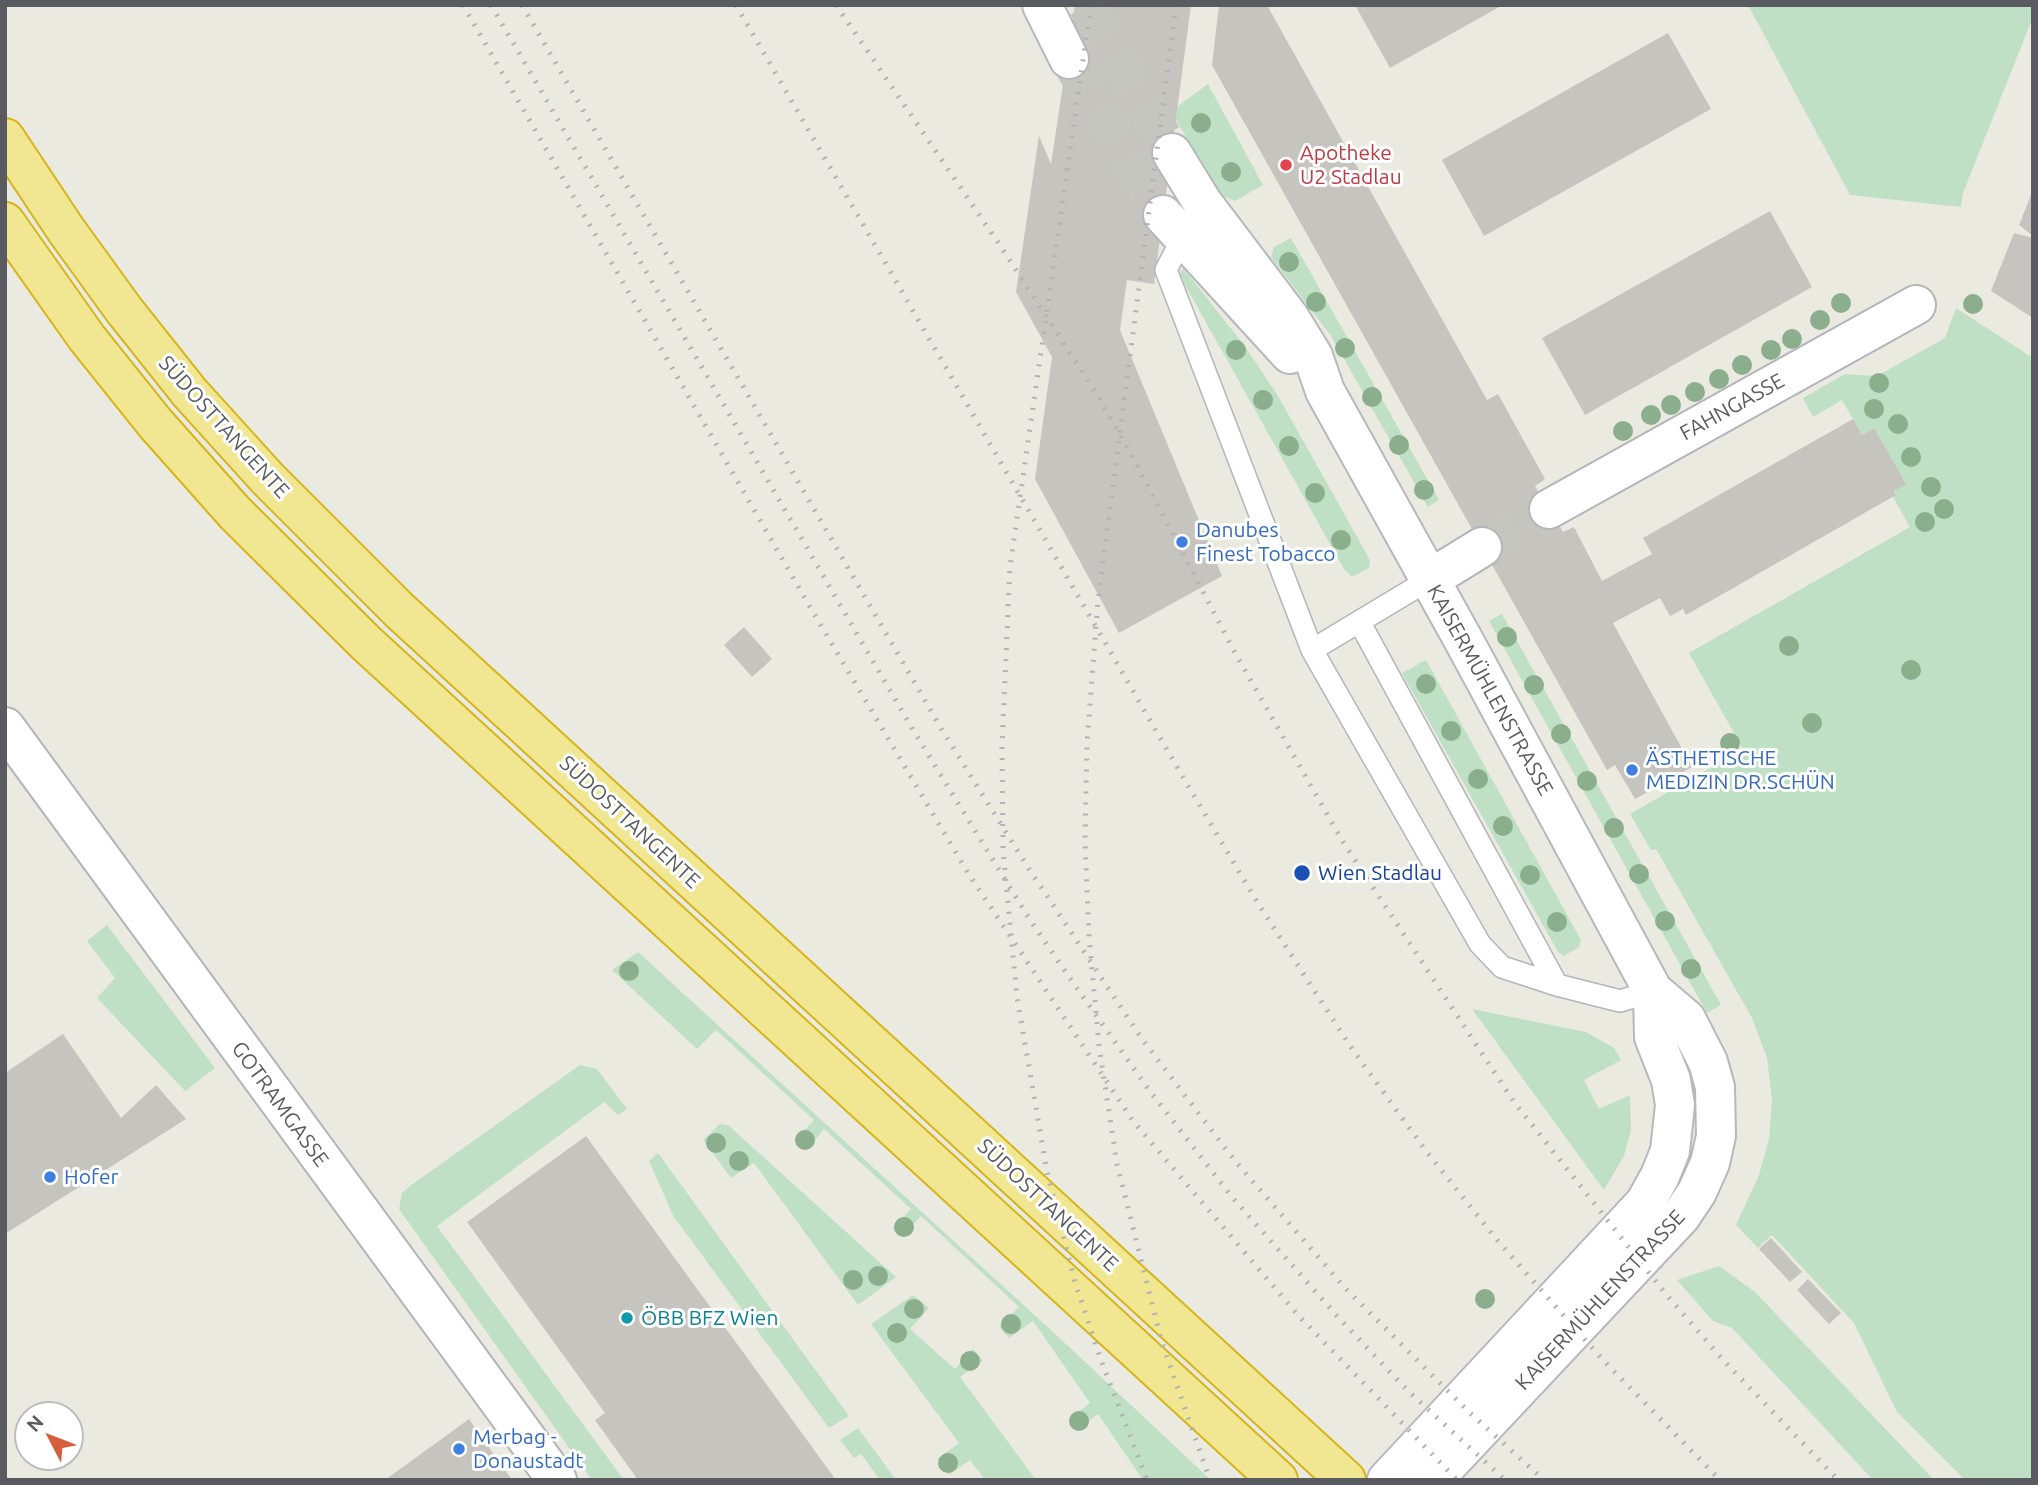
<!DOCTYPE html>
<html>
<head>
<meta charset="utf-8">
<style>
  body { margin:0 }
  #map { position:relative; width:2038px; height:1485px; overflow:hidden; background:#ebeae1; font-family:Ubuntu,sans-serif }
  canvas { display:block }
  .frame { position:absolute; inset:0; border:7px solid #595b60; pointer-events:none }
  .north { position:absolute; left:14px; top:1401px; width:70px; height:70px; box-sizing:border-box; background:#fff; border:2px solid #bdbdbf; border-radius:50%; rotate:312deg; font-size:19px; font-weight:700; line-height:28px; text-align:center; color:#595b60 }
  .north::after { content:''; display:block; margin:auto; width:24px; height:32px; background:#d65e3c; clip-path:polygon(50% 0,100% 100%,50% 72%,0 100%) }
</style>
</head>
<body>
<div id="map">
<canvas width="2038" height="1485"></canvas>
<div class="frame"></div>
<div class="north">N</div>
</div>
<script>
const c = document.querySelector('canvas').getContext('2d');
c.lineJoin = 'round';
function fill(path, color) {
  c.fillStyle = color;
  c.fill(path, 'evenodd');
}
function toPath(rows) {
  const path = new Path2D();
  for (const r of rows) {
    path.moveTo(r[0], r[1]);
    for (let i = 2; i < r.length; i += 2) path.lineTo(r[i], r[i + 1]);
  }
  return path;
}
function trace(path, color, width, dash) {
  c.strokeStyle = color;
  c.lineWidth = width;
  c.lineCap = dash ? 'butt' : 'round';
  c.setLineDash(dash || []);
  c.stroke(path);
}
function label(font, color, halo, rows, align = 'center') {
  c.font = font + ' Ubuntu,sans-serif';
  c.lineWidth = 6;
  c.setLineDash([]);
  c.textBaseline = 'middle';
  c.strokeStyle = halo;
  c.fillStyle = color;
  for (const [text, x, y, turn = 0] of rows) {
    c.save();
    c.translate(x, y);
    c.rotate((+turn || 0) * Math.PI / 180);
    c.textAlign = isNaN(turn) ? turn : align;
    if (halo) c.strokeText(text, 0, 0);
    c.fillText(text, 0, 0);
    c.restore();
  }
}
const green = toPath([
  [1748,5,2033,5,2033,17,1963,193,1961,207,1850,195],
  [1208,84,1263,185,1235,201,1222,196,1174,117,1178,106],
  [1291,238,1439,500,1428,507,1331,336,1271,257,1274,247],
  [1183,268,1244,345,1278,396,1370,560,1369,568,1352,577,1344,569,1184,283,1180,274],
  [1956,308,2033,358,2033,1480,1965,1480,1897,1412,1854,1323,1772,1235,1758,1248,1736,1225,1759,1175,1769,1139,1772,1100,1767,1058,1752,1018,1656,849,1651,850,1630,814,1743,749,1689,653,1910,527,1893,497,1896,495,1874,428,1862,435,1842,400,1813,417,1803,398,1845,374,1877,376,1945,338],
  [1502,614,1721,1005,1707,1013,1489,621],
  [1426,660,1581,940,1579,947,1564,956,1558,952,1402,673],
  [107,925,215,1068,185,1091,97,998,115,978,87,941],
  [638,952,1052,1331,1211,1480,1143,1480,1098,1414,1076,1430,1069,1419,1090,1403,1033,1321,1009,1338,999,1327,1019,1307,921,1216,902,1237,893,1229,911,1209,824,1129,808,1149,796,1139,814,1120,716,1030,697,1049,612,970],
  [1472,1009,1586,1032,1614,1048,1621,1060,1584,1080,1599,1109,1630,1095,1631,1131,1624,1156,1604,1190],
  [580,1065,597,1069,627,1109,618,1115,604,1102,437,1226,624,1480,592,1480,399,1209,402,1193,410,1186],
  [720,1124,728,1125,896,1277,858,1305,754,1163,731,1178,703,1140],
  [658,1153,784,1327,849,1416,829,1428,674,1217,649,1161],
  [1719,1266,1755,1292,1934,1480,1873,1480,1732,1328,1713,1321,1677,1280],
  [913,1295,929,1308,910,1329,955,1369,973,1349,983,1361,960,1377,1036,1480,985,1480,970,1460,949,1475,937,1459,959,1443,871,1324],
  [858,1428,896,1480,880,1480,861,1454,854,1458,840,1440]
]);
const building = toPath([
  [1075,5,1191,5,1154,284,1127,280,1120,330,1222,576,1119,633,1035,479,1052,357,1016,292,1039,136,1051,164],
  [1219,5,1267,5,1487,400,1498,394,1545,479,1535,486,1563,532,1574,527,1602,581,1652,554,1643,538,1853,419,1862,435,1874,428,1906,484,1894,491,1896,495,1686,615,1683,609,1670,616,1660,598,1613,623,1692,767,1635,799,1615,765,1607,770,1212,65],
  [1355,5,1503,5,1390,68],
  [1668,33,1711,109,1484,236,1442,160],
  [2033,190,2033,236,2019,225],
  [1770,211,1812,287,1585,415,1542,338],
  [2014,233,2033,238,2033,318,1991,291],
  [744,627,772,659,752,677,724,645],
  [63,1034,121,1118,156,1085,186,1119,5,1234,5,1073],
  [586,1136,836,1480,638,1480,595,1420,605,1413,467,1222],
  [1771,1238,1802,1272,1790,1282,1759,1249],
  [1808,1279,1841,1313,1829,1324,1797,1290],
  [469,1419,512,1480,385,1480]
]);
const streetTunnel = toPath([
  [1482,547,1549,509]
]);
const secondaryTunnel = toPath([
  [1087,5,1172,153],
  [1069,59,1163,215]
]);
const lane = toPath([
  [1183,237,1166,270,1312,650,1480,944,1502,967,1557,985,1620,1001,1653,991],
  [1360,623,1557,985],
  [1312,650,1430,579]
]);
const street = toPath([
  [1549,509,1916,305],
  [1430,579,1482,547],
  [5,727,557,1480]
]);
const secondary = toPath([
  [1042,5,1069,59],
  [1172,153,1202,202,1289,317,1313,356,1325,391,1464,641,1653,991,1686,1019,1708,1062,1715,1087,1716,1136,1710,1163,1697,1192,1681,1216,1433,1480],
  [1163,215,1290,354],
  [1387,1480,1645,1203,1660,1176,1670,1151,1675,1105,1671,1080,1654,1037,1653,991]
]);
const highway = toPath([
  [5,138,66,230,124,310,190,393,268,479,399,610,1346,1480],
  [5,222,87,338,155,423,235,513,366,643,1278,1480]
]);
const rail = toPath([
  [463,5,810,607,968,873,1133,1121,1297,1314,1457,1480],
  [491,5,913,730,1030,920,1076,987,1149,1090,1232,1197,1337,1316,1408,1391,1505,1480],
  [522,5,942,730,1029,869,1142,1039,1235,1161,1346,1289,1470,1413,1544,1480],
  [736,5,1184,779,1259,905,1350,1046,1426,1151,1497,1240,1602,1359,1720,1480],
  [836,5,999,244,1094,390,1131,454,1234,651,1343,842,1514,1102,1665,1293,1723,1360,1838,1480],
  [1091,5,1010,567,1002,747,1003,850,1017,997,1047,1172,1075,1282,1101,1360,1147,1480],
  [1176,5,1098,600,1087,743,1085,841,1089,936,1099,1046,1117,1164,1162,1343,1210,1480]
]);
const trees = [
  [1201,123],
  [1231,172],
  [1289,262],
  [1316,302],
  [1841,303],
  [1973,304],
  [1820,320],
  [1792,339],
  [1345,348],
  [1236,350],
  [1771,350],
  [1742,365],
  [1719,379],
  [1879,383],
  [1695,392],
  [1372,397],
  [1263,400],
  [1671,405],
  [1874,409],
  [1651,415],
  [1898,424],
  [1623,431],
  [1399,445],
  [1289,446],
  [1911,457],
  [1931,487],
  [1424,490],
  [1315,493],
  [1944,509],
  [1925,522],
  [1341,540],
  [1507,637],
  [1789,646],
  [1911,670],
  [1426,684],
  [1534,685],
  [1812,723],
  [1451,731],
  [1561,734],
  [1730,743],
  [1478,779],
  [1587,781],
  [1503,826],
  [1614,828],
  [1639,874],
  [1530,875],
  [1665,921],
  [1557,922],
  [1691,969],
  [629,971],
  [805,1140],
  [716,1143],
  [739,1161],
  [904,1227],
  [878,1276],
  [853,1280],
  [1485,1299],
  [914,1309],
  [1011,1324],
  [897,1333],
  [970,1361],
  [1079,1421],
  [948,1463]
];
const markers = [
  [1286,165,7,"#e0444e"],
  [1182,542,7,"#3f7fe0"],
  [1632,770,7,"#3f7fe0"],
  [1302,873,9,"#1a4fb4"],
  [50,1177,7,"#3f7fe0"],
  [627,1318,7,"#0f9aa8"],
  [459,1449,7,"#3f7fe0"]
];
const healthNames = [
  ["Apotheke",1300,153],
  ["U2 Stadlau",1300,177]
];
const streetNames = [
  ["FAHNGASSE",1732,407,-29],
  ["SÜDOSTTANGENTE",224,427,48],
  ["KAISERMÜHLENSTRASSE",1490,690,61],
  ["SÜDOSTTANGENTE",630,822,43],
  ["GOTRAMGASSE",280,1104,54],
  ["SÜDOSTTANGENTE",1048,1205,43],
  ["KAISERMÜHLENSTRASSE",1600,1300,-47]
];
const shopNames = [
  ["Danubes",1196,530],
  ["Finest Tobacco",1196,554],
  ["ÄSTHETISCHE",1646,758],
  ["MEDIZIN DR.SCHÜN",1646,782],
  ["Hofer",64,1177],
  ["Merbag -",473,1437],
  ["Donaustadt",473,1461]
];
const transitNames = [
  ["Wien Stadlau",1318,873]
];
const cultureNames = [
  ["ÖBB BFZ Wien",641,1318]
];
fill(green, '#bfe0c4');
fill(building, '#c6c4be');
trace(streetTunnel, '#c6c6c1', 38, [38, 19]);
trace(secondaryTunnel, '#c6c6c1', 38, [38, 19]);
trace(lane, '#b3b5ba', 24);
trace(street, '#b3b5ba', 42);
trace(secondary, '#b7b8be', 42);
trace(highway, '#d5b517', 42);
trace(lane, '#fff', 21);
trace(street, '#fff', 38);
trace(secondary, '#fff', 38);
trace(highway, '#f1e792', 38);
trace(rail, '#b1b2b2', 5, [2, 9]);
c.fillStyle = '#8bae8d';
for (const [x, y] of trees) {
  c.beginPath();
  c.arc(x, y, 10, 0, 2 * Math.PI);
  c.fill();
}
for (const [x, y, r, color] of markers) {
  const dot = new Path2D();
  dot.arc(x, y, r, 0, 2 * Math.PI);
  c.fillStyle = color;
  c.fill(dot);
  trace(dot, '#fff', 2.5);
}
label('21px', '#be3a42', '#fff', healthNames, 'left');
label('21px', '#595b60', '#fff', streetNames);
label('21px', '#366cbe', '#fff', shopNames, 'left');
label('21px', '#164399', '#fff', transitNames, 'left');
label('21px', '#0d838f', '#fff', cultureNames, 'left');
</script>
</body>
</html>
